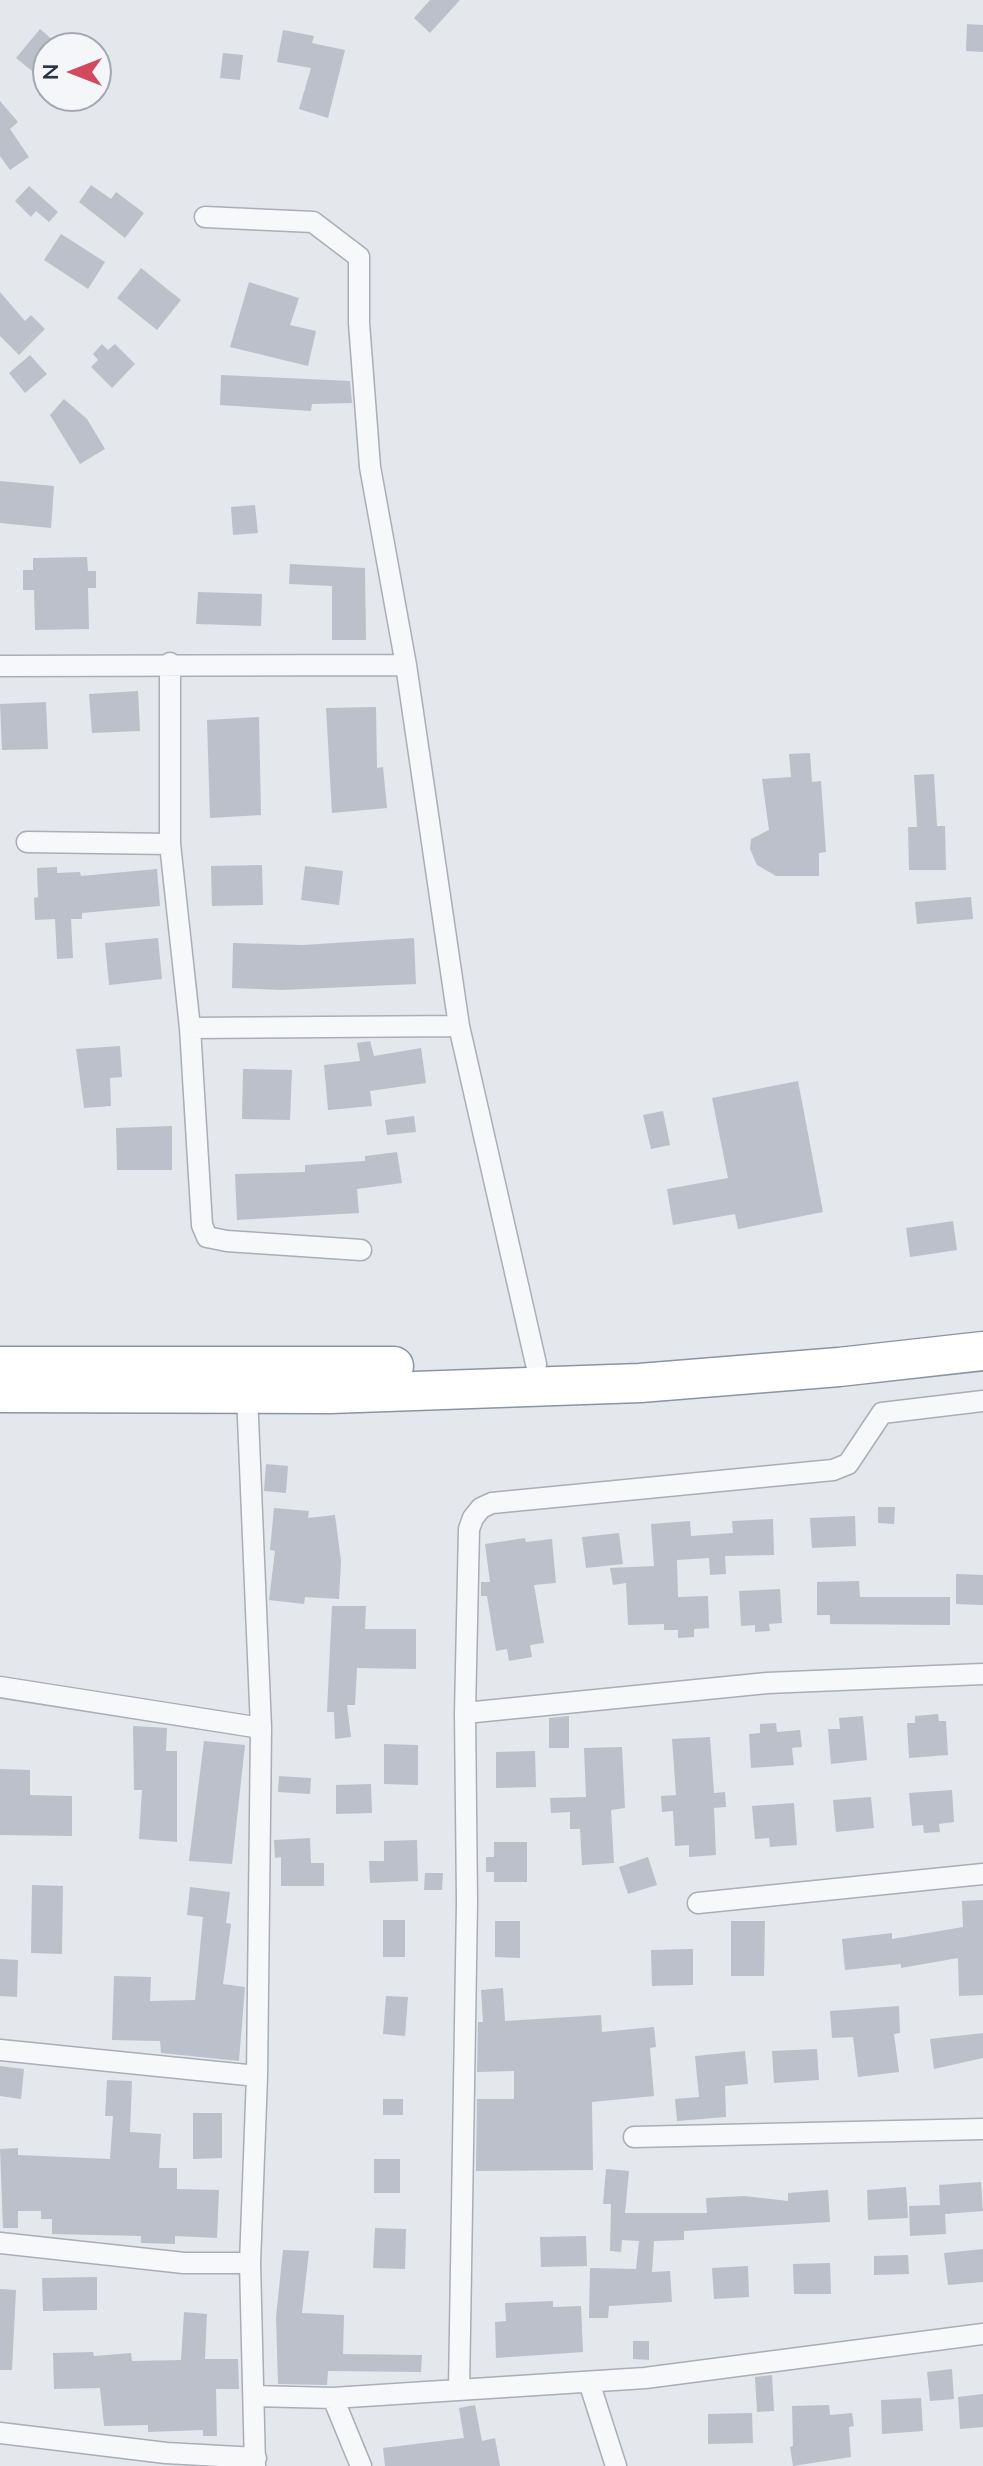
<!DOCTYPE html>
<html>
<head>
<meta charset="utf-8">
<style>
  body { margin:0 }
  #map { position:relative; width:983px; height:2466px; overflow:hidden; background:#e4e7ec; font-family:Mulish,sans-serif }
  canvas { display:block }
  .north { position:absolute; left:32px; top:32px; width:80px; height:80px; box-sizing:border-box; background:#f4f6f9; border:2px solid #a4a8b1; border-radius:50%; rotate:270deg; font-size:22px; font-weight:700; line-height:32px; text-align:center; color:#2b3445 }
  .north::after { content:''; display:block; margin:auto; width:28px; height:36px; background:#d1495b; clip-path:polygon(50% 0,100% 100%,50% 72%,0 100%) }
</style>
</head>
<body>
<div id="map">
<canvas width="983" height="2466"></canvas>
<div class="north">N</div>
</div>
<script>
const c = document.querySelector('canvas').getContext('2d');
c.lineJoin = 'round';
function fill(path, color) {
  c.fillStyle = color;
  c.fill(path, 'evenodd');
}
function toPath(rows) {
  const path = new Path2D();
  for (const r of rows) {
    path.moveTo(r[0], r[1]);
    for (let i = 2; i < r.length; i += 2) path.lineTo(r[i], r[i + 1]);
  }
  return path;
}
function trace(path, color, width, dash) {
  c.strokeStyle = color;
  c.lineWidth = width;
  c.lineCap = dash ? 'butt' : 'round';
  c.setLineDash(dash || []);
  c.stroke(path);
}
const building = toPath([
  [430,0,460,0,430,33,414,18],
  [967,24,983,25,983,52,966,51],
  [40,29,62,48,48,48,48,84,16,58],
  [283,30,314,36,312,43,345,50,328,118,299,109,311,68,277,62],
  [223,53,243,55,240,80,220,78],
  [0,101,18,122,10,129,29,157,10,170,0,156],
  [91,185,111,199,116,192,144,213,125,238,79,202],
  [29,186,58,212,49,222,36,211,31,217,15,201],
  [61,234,105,262,88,289,44,260],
  [141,268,181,300,157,330,117,298],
  [249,282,299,298,290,325,316,331,308,366,230,347],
  [0,292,25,321,31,315,45,329,19,355,0,336],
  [102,344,108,350,115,344,135,364,112,388,91,367,98,360,93,354],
  [30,355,47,374,25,393,9,373],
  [221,375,350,381,352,403,312,404,311,411,220,405],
  [64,399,87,419,105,449,80,464,50,415],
  [0,481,54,486,51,528,0,523],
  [255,505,258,533,233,535,231,507],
  [87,557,88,571,96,571,96,588,88,588,89,629,35,630,34,590,23,590,23,570,33,570,33,558],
  [290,564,365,568,366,640,332,640,332,586,289,584],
  [198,592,262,594,261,626,196,624],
  [138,691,140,731,92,733,89,694],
  [46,702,48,749,2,750,0,704],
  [376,707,377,768,383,767,387,808,332,813,326,708],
  [259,717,261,815,210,818,207,720],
  [810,753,812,782,821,781,826,852,819,853,819,876,776,876,757,865,750,849,751,839,769,830,762,779,791,777,789,754],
  [934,774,937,826,945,826,946,870,909,870,908,827,917,827,914,775],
  [262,865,263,905,212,906,211,866],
  [305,866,343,871,339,905,301,900],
  [57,867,57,873,80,872,81,876,157,869,160,906,82,913,82,919,71,919,73,958,57,959,55,919,35,920,34,898,38,897,37,868],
  [971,897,973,919,917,924,915,902],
  [158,938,162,979,109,985,105,943],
  [414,938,416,984,282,990,232,988,233,943,303,945],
  [370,1041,374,1056,421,1048,426,1083,370,1091,372,1106,328,1110,324,1065,360,1061,357,1043],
  [120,1046,122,1077,110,1078,111,1106,84,1108,76,1049],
  [243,1069,292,1070,290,1120,242,1119],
  [798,1081,823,1212,738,1229,735,1214,673,1225,667,1189,728,1178,712,1098],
  [663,1111,670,1145,651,1149,643,1115],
  [414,1116,416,1132,387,1135,385,1120],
  [172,1126,172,1170,117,1170,116,1128],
  [397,1152,402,1183,357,1189,359,1213,237,1220,235,1174,305,1172,305,1165,365,1161,365,1156],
  [953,1221,957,1250,910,1257,906,1228],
  [266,1464,288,1466,286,1493,264,1491],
  [878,1507,895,1507,894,1524,878,1523],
  [274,1508,309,1511,308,1518,335,1515,341,1561,339,1599,305,1597,304,1604,269,1600,275,1551,270,1550],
  [855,1516,856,1546,812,1548,810,1518],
  [773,1519,774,1555,725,1556,726,1574,710,1575,709,1558,677,1560,678,1597,708,1596,709,1628,694,1629,694,1637,678,1638,678,1630,664,1630,664,1624,628,1625,626,1583,613,1585,610,1568,654,1566,651,1524,690,1521,691,1536,733,1533,732,1521],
  [619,1533,623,1564,586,1568,582,1537],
  [525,1538,526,1542,552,1539,556,1583,534,1585,544,1643,530,1645,532,1657,509,1661,507,1649,496,1651,487,1596,481,1596,481,1582,490,1582,485,1544],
  [956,1574,983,1575,983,1605,956,1604],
  [859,1581,860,1597,950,1597,950,1625,830,1624,830,1615,817,1615,817,1582],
  [780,1589,782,1623,769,1624,770,1631,755,1632,755,1625,741,1626,739,1591],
  [332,1606,366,1606,365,1629,416,1629,416,1669,357,1668,355,1705,347,1705,351,1737,335,1739,334,1712,327,1712],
  [938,1714,939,1721,946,1721,948,1755,909,1758,907,1723,915,1723,915,1716],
  [569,1716,569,1748,549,1748,549,1718],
  [863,1716,867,1760,831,1764,828,1729,840,1729,839,1718],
  [776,1723,777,1732,800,1730,802,1747,792,1748,794,1765,751,1768,749,1734,760,1733,760,1724],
  [133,1726,167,1728,166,1751,177,1751,177,1842,139,1839,142,1790,134,1790],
  [710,1737,714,1793,725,1792,726,1807,714,1808,716,1855,689,1857,689,1845,675,1846,673,1811,662,1812,661,1796,676,1795,672,1739],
  [204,1741,245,1745,232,1864,189,1861],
  [384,1744,418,1745,418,1785,384,1784],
  [622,1747,625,1808,611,1810,614,1863,582,1865,580,1829,570,1829,570,1812,551,1813,550,1798,586,1797,584,1748],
  [535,1751,536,1787,496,1788,496,1752],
  [0,1769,30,1770,30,1795,72,1796,72,1836,0,1835],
  [279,1776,311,1778,310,1794,278,1792],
  [371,1784,372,1813,336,1814,336,1785],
  [952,1790,954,1822,939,1824,940,1832,924,1833,923,1825,912,1826,909,1793],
  [871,1797,874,1828,836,1832,833,1800],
  [794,1803,797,1845,770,1847,769,1838,755,1839,752,1806],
  [310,1838,311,1863,324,1863,324,1886,281,1886,281,1857,275,1858,274,1840],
  [417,1840,418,1881,370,1883,369,1861,384,1861,384,1841],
  [494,1842,527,1842,527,1882,494,1882,494,1872,486,1872,486,1857,494,1857],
  [648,1857,657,1885,628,1894,619,1867],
  [425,1873,443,1873,442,1890,424,1890],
  [32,1885,63,1886,62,1954,31,1953],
  [190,1887,230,1892,226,1923,231,1924,223,1984,245,1987,239,2061,161,2053,160,2041,112,2040,114,1976,151,1977,150,2001,195,2000,203,1917,187,1915],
  [983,1900,983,1995,959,1996,958,1958,901,1968,901,1964,845,1970,842,1939,892,1933,892,1939,963,1927,962,1901],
  [383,1920,405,1920,405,1957,383,1957],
  [495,1921,520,1921,520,1958,495,1957],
  [731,1921,765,1921,764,1976,731,1976],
  [693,1949,693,1985,652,1986,651,1950],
  [0,1959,18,1960,17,1997,0,1996],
  [503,1988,505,2021,601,2015,602,2032,654,2027,656,2047,650,2048,654,2096,592,2102,593,2170,476,2171,477,2099,514,2099,514,2071,477,2072,478,2022,483,2022,481,1990],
  [386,1996,408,1997,405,2036,383,2034],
  [899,2006,900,2033,894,2034,899,2072,858,2077,853,2037,832,2038,830,2011],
  [983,2033,983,2058,934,2069,930,2039],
  [817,2049,819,2080,774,2083,772,2051],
  [745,2051,748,2084,725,2086,726,2117,677,2121,675,2099,699,2097,695,2056],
  [0,2066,24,2069,21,2099,0,2096],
  [107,2080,132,2081,130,2132,161,2134,159,2168,177,2168,177,2189,219,2190,217,2238,175,2236,175,2244,141,2243,141,2236,52,2234,52,2219,41,2219,41,2211,18,2211,18,2228,3,2228,0,2149,18,2148,18,2155,110,2159,113,2116,105,2116],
  [383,2099,403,2099,403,2115,383,2115],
  [193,2113,222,2113,222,2158,193,2159],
  [374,2159,400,2159,400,2193,374,2193],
  [606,2169,629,2171,625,2213,707,2213,706,2198,744,2196,788,2201,788,2193,828,2190,830,2222,684,2231,684,2240,654,2241,652,2272,670,2271,672,2302,609,2306,608,2318,589,2318,590,2268,636,2269,639,2241,622,2240,621,2252,610,2251,611,2204,603,2204],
  [981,2182,983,2211,945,2214,946,2234,910,2236,909,2206,940,2205,939,2185],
  [906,2187,908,2218,868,2220,867,2190],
  [375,2228,406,2229,405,2269,373,2268],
  [586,2236,587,2266,541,2267,540,2237],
  [983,2249,983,2282,948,2285,944,2253],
  [283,2250,309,2251,302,2313,344,2315,343,2354,422,2355,421,2372,328,2371,327,2385,278,2384,276,2317],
  [908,2255,909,2274,874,2275,874,2256],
  [830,2263,831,2294,794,2294,793,2264],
  [748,2266,749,2297,714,2299,712,2268],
  [97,2277,97,2310,43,2311,42,2278],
  [0,2289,16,2290,12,2370,0,2370],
  [553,2301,553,2307,581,2306,583,2352,496,2358,495,2322,506,2321,505,2303],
  [184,2312,207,2314,205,2359,238,2359,239,2389,216,2389,217,2436,203,2436,203,2430,148,2432,148,2425,104,2426,100,2388,54,2389,53,2353,93,2352,94,2356,131,2353,132,2361,181,2360],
  [633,2341,649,2341,649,2360,633,2359],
  [952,2369,954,2399,930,2401,927,2372],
  [772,2375,774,2411,757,2412,755,2377],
  [983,2394,983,2427,960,2429,958,2397],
  [921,2398,923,2431,882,2434,881,2400],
  [475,2405,482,2441,495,2438,500,2466,385,2466,383,2448,464,2438,459,2408],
  [829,2405,830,2415,852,2413,854,2426,849,2427,851,2457,793,2466,790,2447,793,2446,792,2406],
  [752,2413,753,2443,708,2444,708,2414]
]);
const street = toPath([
  [205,217,313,222,359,257,359,323,370,467,406,665,459,1026,536,1364],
  [170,663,170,844,190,1028,202,1225,207,1237,227,1241,361,1250],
  [0,666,406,665],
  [27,842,170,844],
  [190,1028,459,1026],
  [247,1394,261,1728,257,2076,250,2263,255,2466],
  [0,1687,261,1728],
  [465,1713,767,1683,983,1674],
  [698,1903,983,1874],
  [0,2050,257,2076],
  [634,2137,983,2129],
  [0,2243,184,2263,250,2263],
  [589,2382,616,2466],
  [459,2390,467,1902,465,1713,469,1529,473,1518,481,1508,492,1503,833,1470,848,1464,882,1413,983,1401],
  [254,2396,333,2398,645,2378,983,2334],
  [333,2398,361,2466],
  [0,2433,166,2453,256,2458]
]);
const highway = toPath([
  [0,1366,394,1366],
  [0,1393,330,1394,640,1383,839,1367,983,1351]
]);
fill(building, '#bbc0ca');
trace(street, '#a9aeb7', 23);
trace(highway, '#8b94a3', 41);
trace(street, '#f7f8fa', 20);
trace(highway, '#fff', 38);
</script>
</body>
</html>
